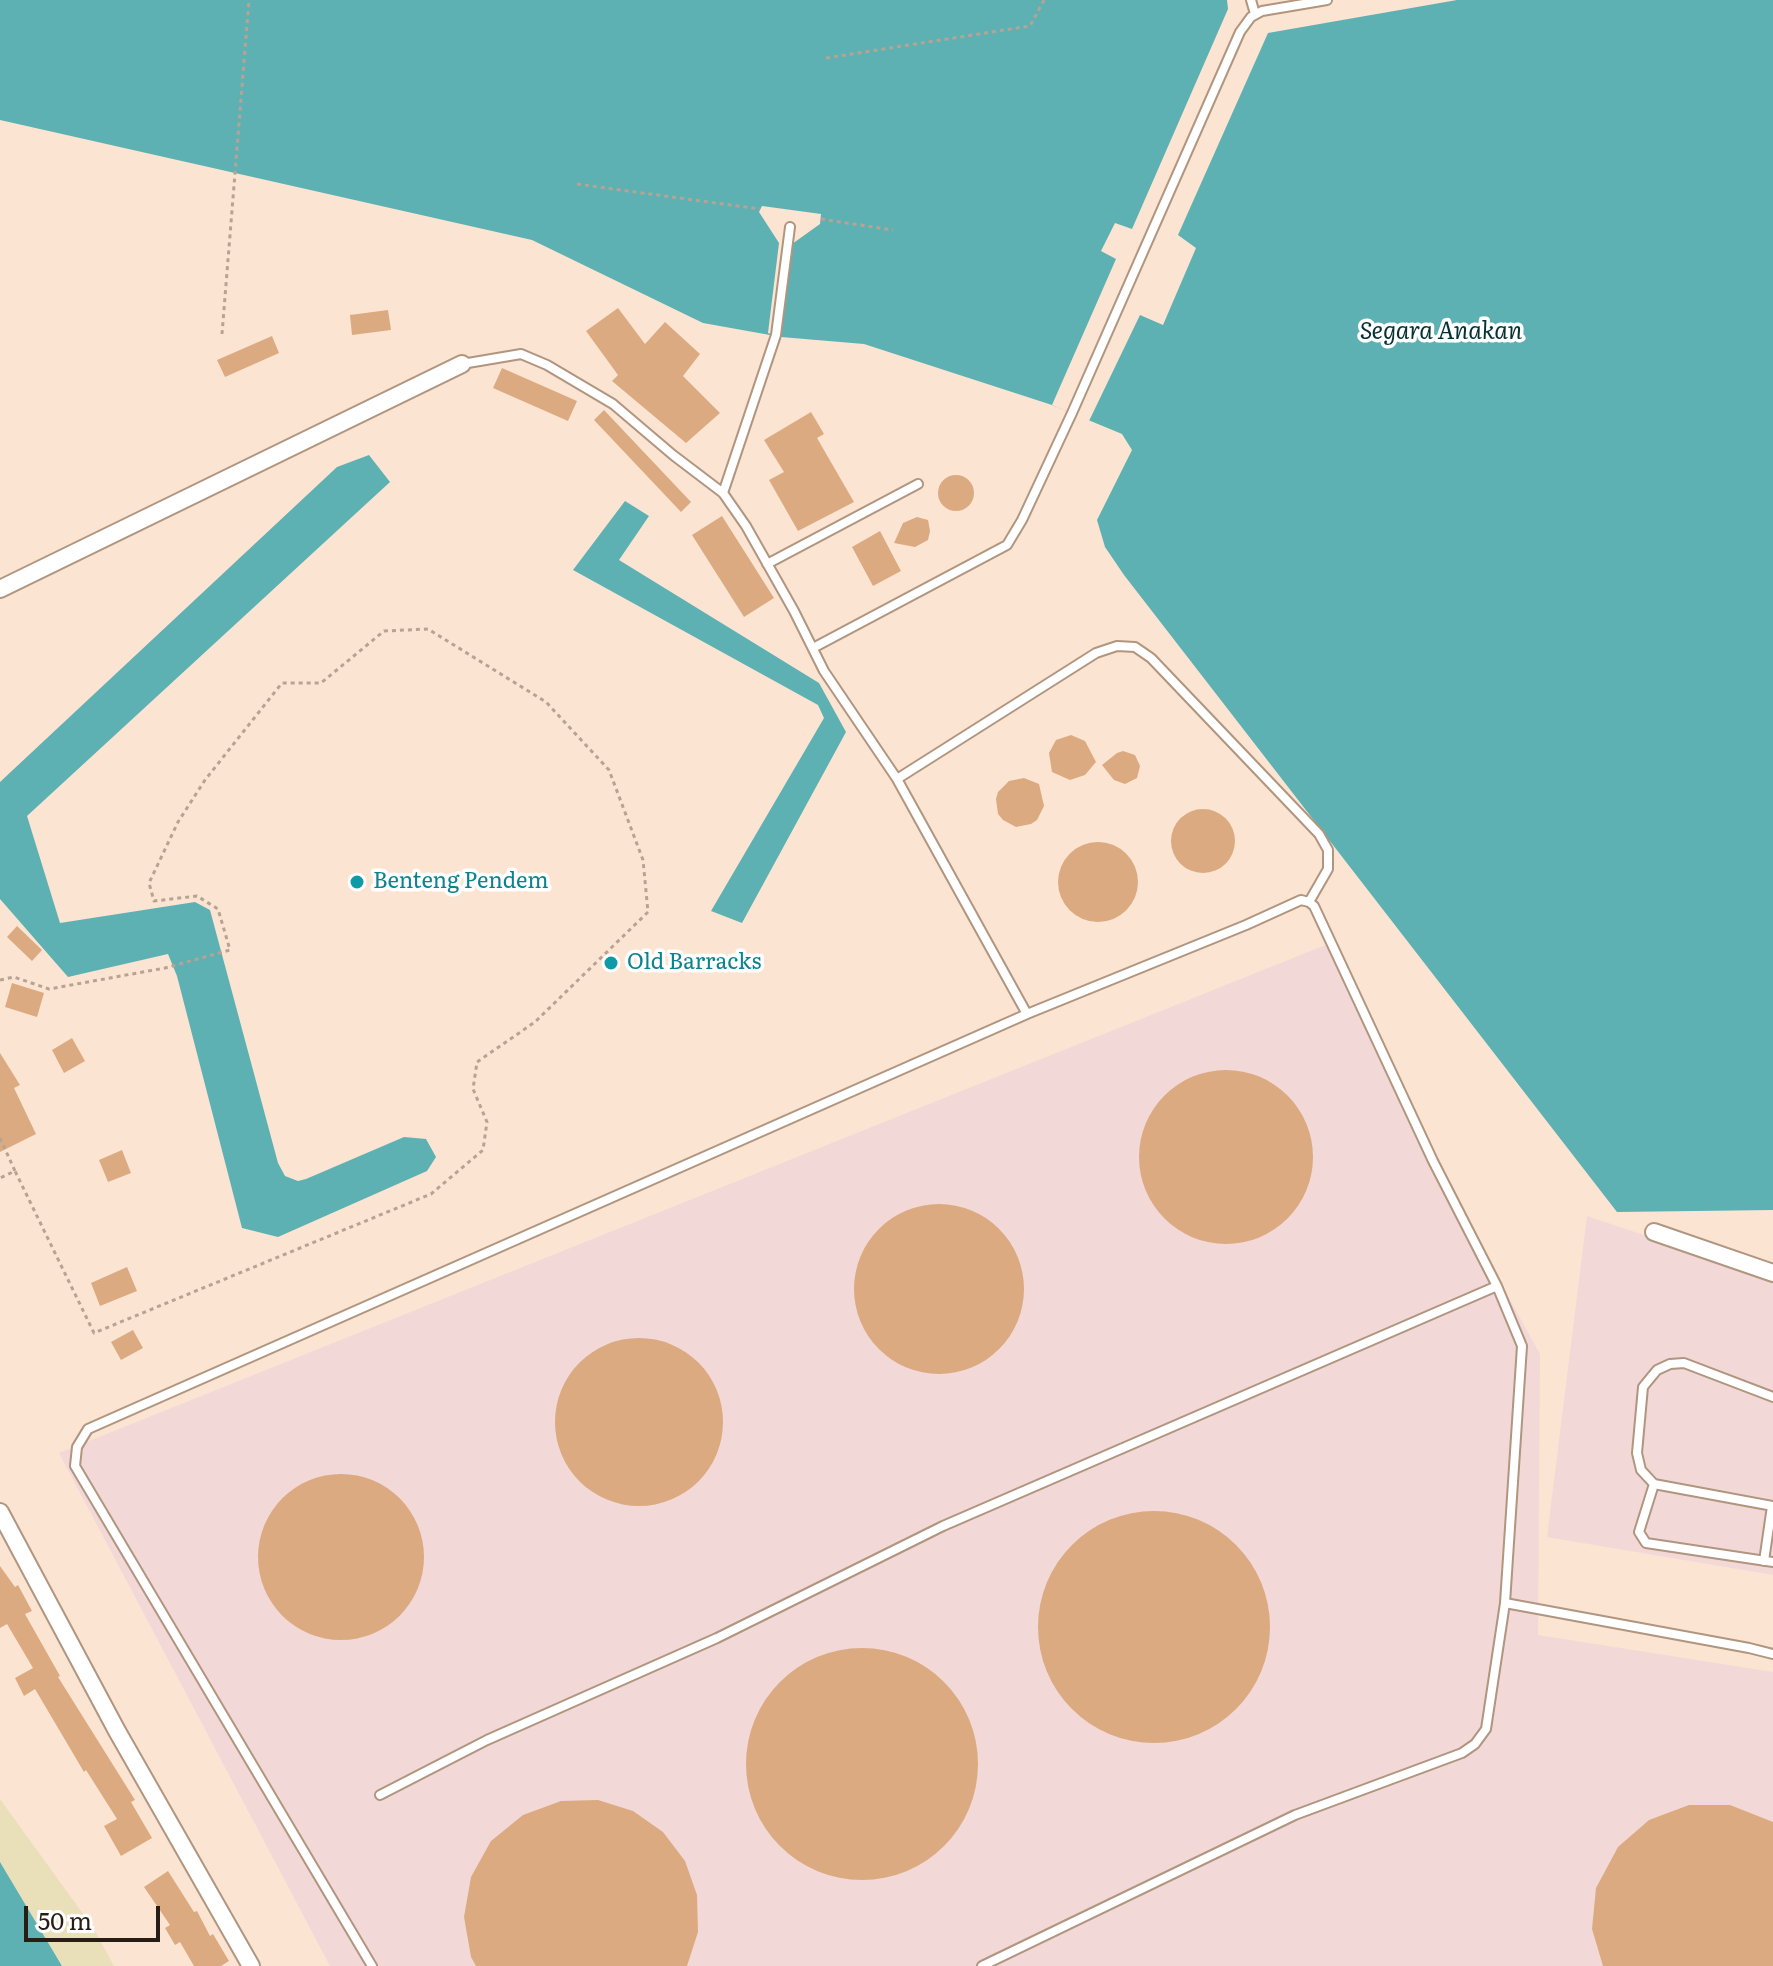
<!DOCTYPE html>
<html>
<head>
<meta charset="utf-8">
<style>
  body { margin:0 }
  #map { position:relative; width:1773px; height:1966px; overflow:hidden; background:#fce4d2; font-family:Literata,serif }
  canvas { display:block }
  .scale { position:absolute; left:24px; top:1906px; width:136px; height:36px; box-sizing:border-box; border:4px solid #281d15; border-top:0; padding-left:10px; font-size:24px; line-height:28px; white-space:nowrap; color:#281d15; -webkit-text-stroke:6px #fff; paint-order:stroke }
</style>
</head>
<body>
<div id="map">
<canvas width="1773" height="1966"></canvas>
<div class="scale">50 m</div>
</div>
<script>
const c = document.querySelector('canvas').getContext('2d');
c.lineJoin = 'round';
function fill(path, color) {
  c.fillStyle = color;
  c.fill(path, 'evenodd');
}
function toPath(rows) {
  const path = new Path2D();
  for (const r of rows) {
    if (r.length === 3) {
      path.moveTo(r[0] + r[2], r[1]);
      path.arc(r[0], r[1], r[2], 0, 2 * Math.PI);
      continue;
    }
    path.moveTo(r[0], r[1]);
    for (let i = 2; i < r.length; i += 2) path.lineTo(r[i], r[i + 1]);
  }
  return path;
}
function trace(path, color, width, dash) {
  c.strokeStyle = color;
  c.lineWidth = width;
  c.lineCap = dash ? 'butt' : 'round';
  c.setLineDash(dash || []);
  c.stroke(path);
}
function label(font, color, halo, rows, align = 'center') {
  c.font = font + ' Literata,serif';
  c.lineWidth = 7;
  c.setLineDash([]);
  c.textBaseline = 'middle';
  c.strokeStyle = halo;
  c.fillStyle = color;
  for (const [text, x, y, turn = 0] of rows) {
    c.save();
    c.translate(x, y);
    c.rotate((+turn || 0) * Math.PI / 180);
    c.textAlign = isNaN(turn) ? turn : align;
    if (halo) c.strokeText(text, 0, 0);
    c.fillText(text, 0, 0);
    c.restore();
  }
}
const industrial = toPath([
  [1328,944,1433,1161,1540,1354,1538,1635,1773,1672,1773,1966,330,1966,59,1453],
  [1587,1216,1773,1278,1773,1575,1547,1537]
]);
const sand = toPath([
  [0,1799,94,1929,114,1966,62,1966,0,1862]
]);
const water = toPath([
  [0,0,1773,0,1773,1210,1617,1212,1124,575,1105,547,1097,520,1132,450,1122,434,1052,405,864,344,781,337,703,323,532,240,0,120],
  [369,455,390,482,27,816,60,923,195,902,210,910,278,1163,285,1176,298,1181,306,1179,404,1137,426,1139,436,1157,427,1171,278,1237,242,1228,177,976,168,954,68,977,0,899,0,782,337,467],
  [625,501,649,516,619,560,819,683,846,732,742,923,711,911,824,718,818,705,573,570],
  [0,1862,62,1966,0,1966]
]);
const pier = toPath([
  [1227,0,1457,0,1268,33,1178,235,1196,248,1163,325,1140,315,1089,421,1052,405,1116,259,1101,251,1115,223,1132,229,1228,9],
  [762,206,821,214,820,224,792,244,781,337,768,333,779,243,759,212]
]);
const building = toPath([
  [618,308,645,344,665,322,700,354,683,376,720,413,686,443,612,381,618,375,586,331],
  [388,310,391,330,352,335,350,315],
  [272,336,279,353,225,377,217,360],
  [502,368,577,401,568,421,493,388],
  [604,410,691,502,681,512,594,420],
  [811,412,824,434,817,438,854,502,798,531,769,480,784,472,764,440],
  [956,493,18],
  [722,516,774,598,744,617,692,535],
  [917,517,928,520,930,531,928,540,915,547,894,543,903,523],
  [880,531,901,571,873,586,852,547],
  [1071,735,1085,741,1096,762,1085,775,1070,780,1052,772,1049,753,1056,740],
  [1123,751,1135,755,1140,766,1137,778,1125,784,1114,780,1102,765,1117,753],
  [1024,778,1039,784,1044,806,1037,820,1031,824,1016,827,1003,820,998,814,996,799,998,792,1009,781],
  [1203,841,32],
  [1098,882,40],
  [17,926,42,950,32,961,7,937],
  [12,983,44,993,37,1017,5,1007],
  [72,1038,85,1061,64,1073,52,1050],
  [0,1053,20,1085,14,1088,36,1134,0,1152],
  [1226,1157,87],
  [122,1150,131,1173,108,1182,99,1160],
  [939,1289,85],
  [127,1267,137,1291,100,1306,91,1283],
  [133,1330,143,1348,121,1360,111,1342],
  [639,1422,84],
  [341,1557,83],
  [1154,1627,116],
  [0,1566,15,1587,18,1585,32,1611,25,1614,60,1676,58,1677,135,1800,131,1802,152,1838,121,1856,104,1826,117,1819,86,1770,84,1772,35,1689,24,1696,15,1678,33,1668,7,1624,0,1628],
  [862,1764,116],
  [598,1800,633,1811,663,1832,685,1861,697,1895,698,1932,687,1966,476,1966,471,1957,464,1917,471,1877,491,1841,523,1815,561,1801],
  [1689,1805,1730,1805,1773,1822,1773,1966,1603,1966,1592,1929,1596,1888,1618,1847,1649,1820],
  [168,1871,194,1912,197,1911,210,1936,213,1934,229,1961,221,1966,194,1966,180,1942,175,1945,165,1928,170,1925,144,1887]
]);
const path = toPath([
  [826,58,1030,26,1044,0],
  [577,184,760,209],
  [821,219,893,230],
  [222,334,249,0],
  [0,980,14,977,49,989,165,968,230,950,218,909,197,896,154,901,149,883,178,822,205,780,282,683,321,683,384,631,428,629,546,702,609,770,643,860,648,912,535,1022,477,1062,473,1089,487,1122,483,1150,431,1194,94,1333,15,1171,0,1178],
  [0,1138,15,1171]
]);
const service = toPath([
  [1251,0,1255,14],
  [462,364,521,354,547,365,613,404,673,455,723,493,746,526,794,611,824,671,897,779,1027,1014],
  [723,493,776,335,790,227],
  [767,564,918,484],
  [813,648,1007,545,1022,520,1072,413,1240,32,1251,17,1262,11,1327,0],
  [897,779,1096,653,1117,646,1135,647,1151,658,1319,834,1328,850,1328,869,1309,902],
  [1773,1397,1684,1363,1670,1364,1657,1370,1643,1387,1637,1453,1641,1470,1654,1484,1773,1506],
  [1654,1484,1639,1532,1646,1543,1773,1562],
  [1764,1561,1772,1506],
  [1505,1603,1749,1648,1773,1654],
  [380,1795,487,1740,717,1638,943,1526,1497,1286],
  [372,1966,75,1466,77,1447,88,1429,1027,1014,1246,925,1301,900,1309,902,1314,906,1433,1161,1497,1286,1522,1346,1505,1603,1486,1729,1475,1744,1462,1753,1295,1815,982,1966]
]);
const minor = toPath([
  [0,589,462,364],
  [1654,1232,1773,1273],
  [0,1512,117,1731,251,1966]
]);
const markers = [
  [357,882,8,"#0f9aa8"],
  [611,963,8,"#0f9aa8"]
];
const cultureNames = [
  ["Benteng Pendem",373,882],
  ["Old Barracks",627,963]
];
const waterNames = [
  ["Segara Anakan",1441,332]
];
fill(industrial, '#f3d8d8');
fill(sand, '#e9e0ba');
fill(water, '#5db1b3');
fill(pier, '#fce4d2');
fill(building, '#dcaa80');
trace(service, '#b0957f', 12);
trace(minor, '#b0957f', 20);
trace(path, '#b7a394', 3, [4, 4]);
trace(service, '#fff', 8);
trace(minor, '#fff', 16);
for (const [x, y, r, color] of markers) {
  const dot = new Path2D();
  dot.arc(x, y, r, 0, 2 * Math.PI);
  c.fillStyle = color;
  c.fill(dot);
  trace(dot, '#fff', 3);
}
label('22px', '#0d838f', '#fff', cultureNames, 'left');
label('italic 24px', '#073233', '#fff', waterNames);
</script>
</body>
</html>
